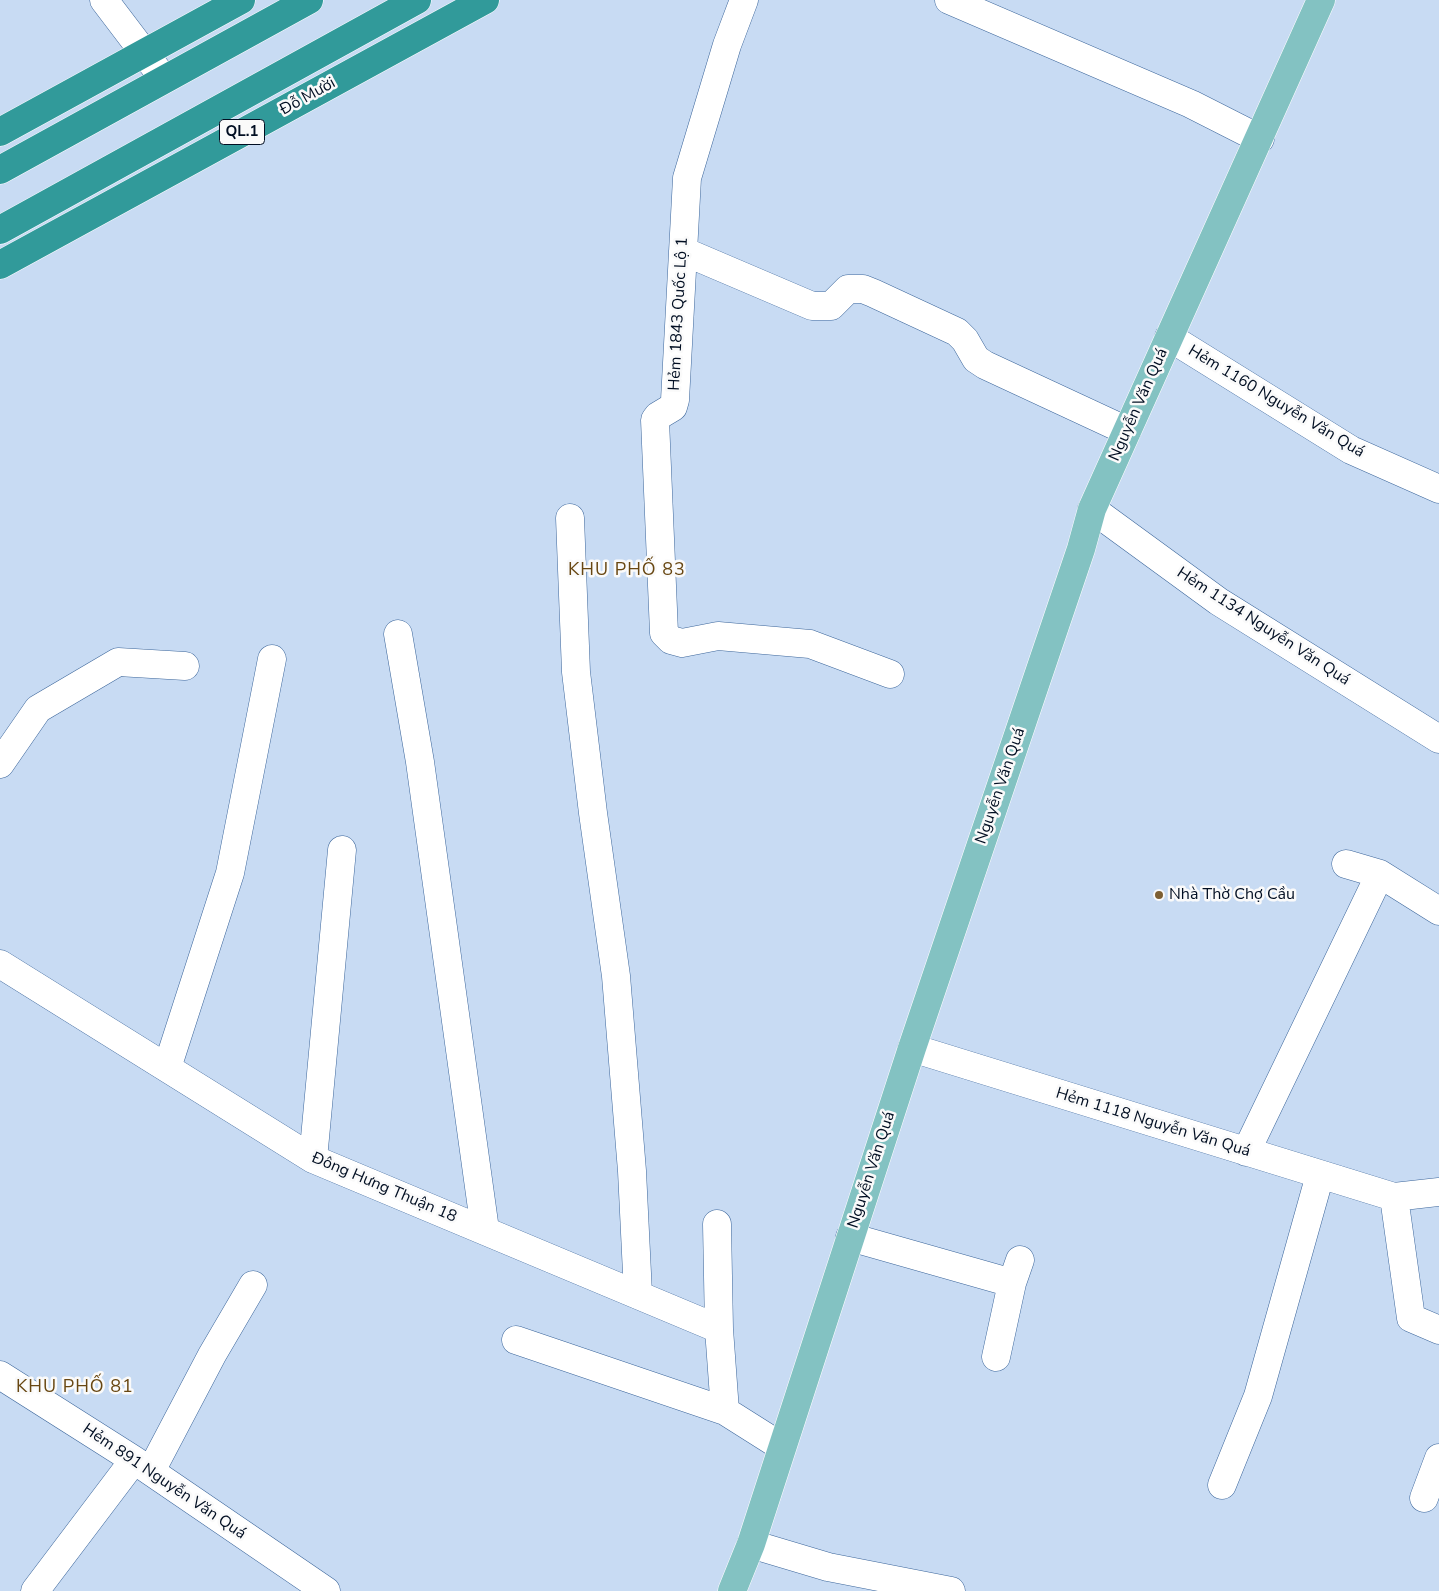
<!DOCTYPE html>
<html>
<head>
<meta charset="utf-8">
<style>
  body { margin:0 }
  canvas { display:block; background:#c8dbf3 }
</style>
</head>
<body>
<canvas width="1439" height="1591"></canvas>
<script>
const c = document.querySelector('canvas').getContext('2d');
c.lineJoin = 'round';
function toPath(rows) {
  const path = new Path2D();
  for (const r of rows) {
    path.moveTo(r[0], r[1]);
    for (let i = 2; i < r.length; i += 2) path.lineTo(r[i], r[i + 1]);
  }
  return path;
}
function trace(path, color, width, dash) {
  c.strokeStyle = color;
  c.lineWidth = width;
  c.lineCap = dash ? 'butt' : 'round';
  c.setLineDash(dash || []);
  c.stroke(path);
}
function label(font, color, halo, rows, align = 'center') {
  c.font = font + ' "Nunito Sans",sans-serif';
  c.lineWidth = 5;
  c.setLineDash([]);
  c.textBaseline = 'middle';
  c.strokeStyle = halo;
  c.fillStyle = color;
  for (const [text, x, y, turn = 0] of rows) {
    c.save();
    c.translate(x, y);
    c.rotate((+turn || 0) * Math.PI / 180);
    c.textAlign = isNaN(turn) ? turn : align;
    if (halo) c.strokeText(text, 0, 0);
    c.fillText(text, 0, 0);
    c.restore();
  }
}
const minor = toPath([
  [104,0,164,79],
  [744,0,727,45,687,178,675,400,673,407,658,416,655,420,664,633,671,640,682,643,718,636,810,644,890,674],
  [949,0,1191,104,1260,139],
  [683,251,812,306,831,306,848,289,863,289,873,293,957,332,965,340,976,359,985,365,1127,431],
  [1169,337,1351,450,1439,489],
  [1092,509,1218,601,1439,739],
  [570,518,576,672,593,813,616,976,632,1171,638,1294],
  [398,634,420,762,485,1230],
  [0,764,38,709,118,662,185,666],
  [1346,864,1380,874,1439,911],
  [0,964,313,1159,719,1329,725,1411,782,1447],
  [912,1048,1394,1197,1439,1192],
  [167,1068,230,873,272,659],
  [1246,1152,1380,874],
  [313,1159,342,850],
  [1394,1197,1411,1318,1439,1330],
  [717,1224,719,1329],
  [850,1237,1012,1283,1020,1260],
  [516,1340,725,1411],
  [996,1357,1012,1283],
  [0,1375,134,1460,326,1591],
  [151,1471,212,1355,253,1285],
  [1222,1485,1258,1396,1320,1175],
  [1424,1498,1439,1458],
  [751,1544,828,1567,951,1591],
  [35,1591,134,1460]
]);
const major = toPath([
  [732,1591,751,1544,912,1048,1081,549,1092,509,1321,0]
]);
const highway = toPath([
  [0,132,241,0],
  [0,170,309,0],
  [0,230,417,0],
  [0,265,485,0]
]);
const markers = [
  [1159,895,5,"#7d5f33"]
];
const shields = [
  [242,132,45]
];
const shieldNames = [
  ["QL.1",242,132]
];
const streetNames = [
  ["Đỗ Mười",308,97,-29],
  ["Hẻm 1843 Quốc Lộ 1",679,314,-87],
  ["Hẻm 1160 Nguyễn Văn Quá",1276,402,31],
  ["Nguyễn Văn Quá",1139,405,-66],
  ["Hẻm 1134 Nguyễn Văn Quá",1263,627,33],
  ["Nguyễn Văn Quá",1001,786,-71],
  ["Hẻm 1118 Nguyễn Văn Quá",1153,1123,17],
  ["Nguyễn Văn Quá",872,1170,-72],
  ["Đông Hưng Thuận 18",384,1188,23],
  ["Hẻm 891 Nguyễn Văn Quá",164,1482,34]
];
const poiNames = [
  ["Nhà Thờ Chợ Cầu",1169,895]
];
const neighbourhoodNames = [
  ["KHU PHỐ 83",627,571],
  ["KHU PHỐ 81",75,1388]
];
trace(minor, '#3c669b', 29);
trace(major, '#fff', 29);
trace(highway, '#fff', 29);
trace(minor, '#fff', 28);
trace(major, '#83c2c2', 28);
trace(highway, '#319a9a', 28);
for (const [x, y, r, color] of markers) {
  const dot = new Path2D();
  dot.arc(x, y, r, 0, 2 * Math.PI);
  c.fillStyle = color;
  c.fill(dot);
  trace(dot, '#fafafa', 2);
}
for (const [x, y, w] of shields) {
  const box = new Path2D();
  box.roundRect(x - w / 2, y - 12.5, w, 25, 4);
  c.fillStyle = '#fafafa';
  c.fill(box);
  trace(box, '#010e22', 1);
}
label('bold 15px', '#010e22', null, shieldNames);
label('16px', '#010e22', '#fafafa', streetNames);
label('16px', '#010e22', '#fafafa', poiNames, 'left');
c.letterSpacing = '1px';
label('18px', '#684712', '#fafafa', neighbourhoodNames);
c.letterSpacing = '0px';
</script>
</body>
</html>
